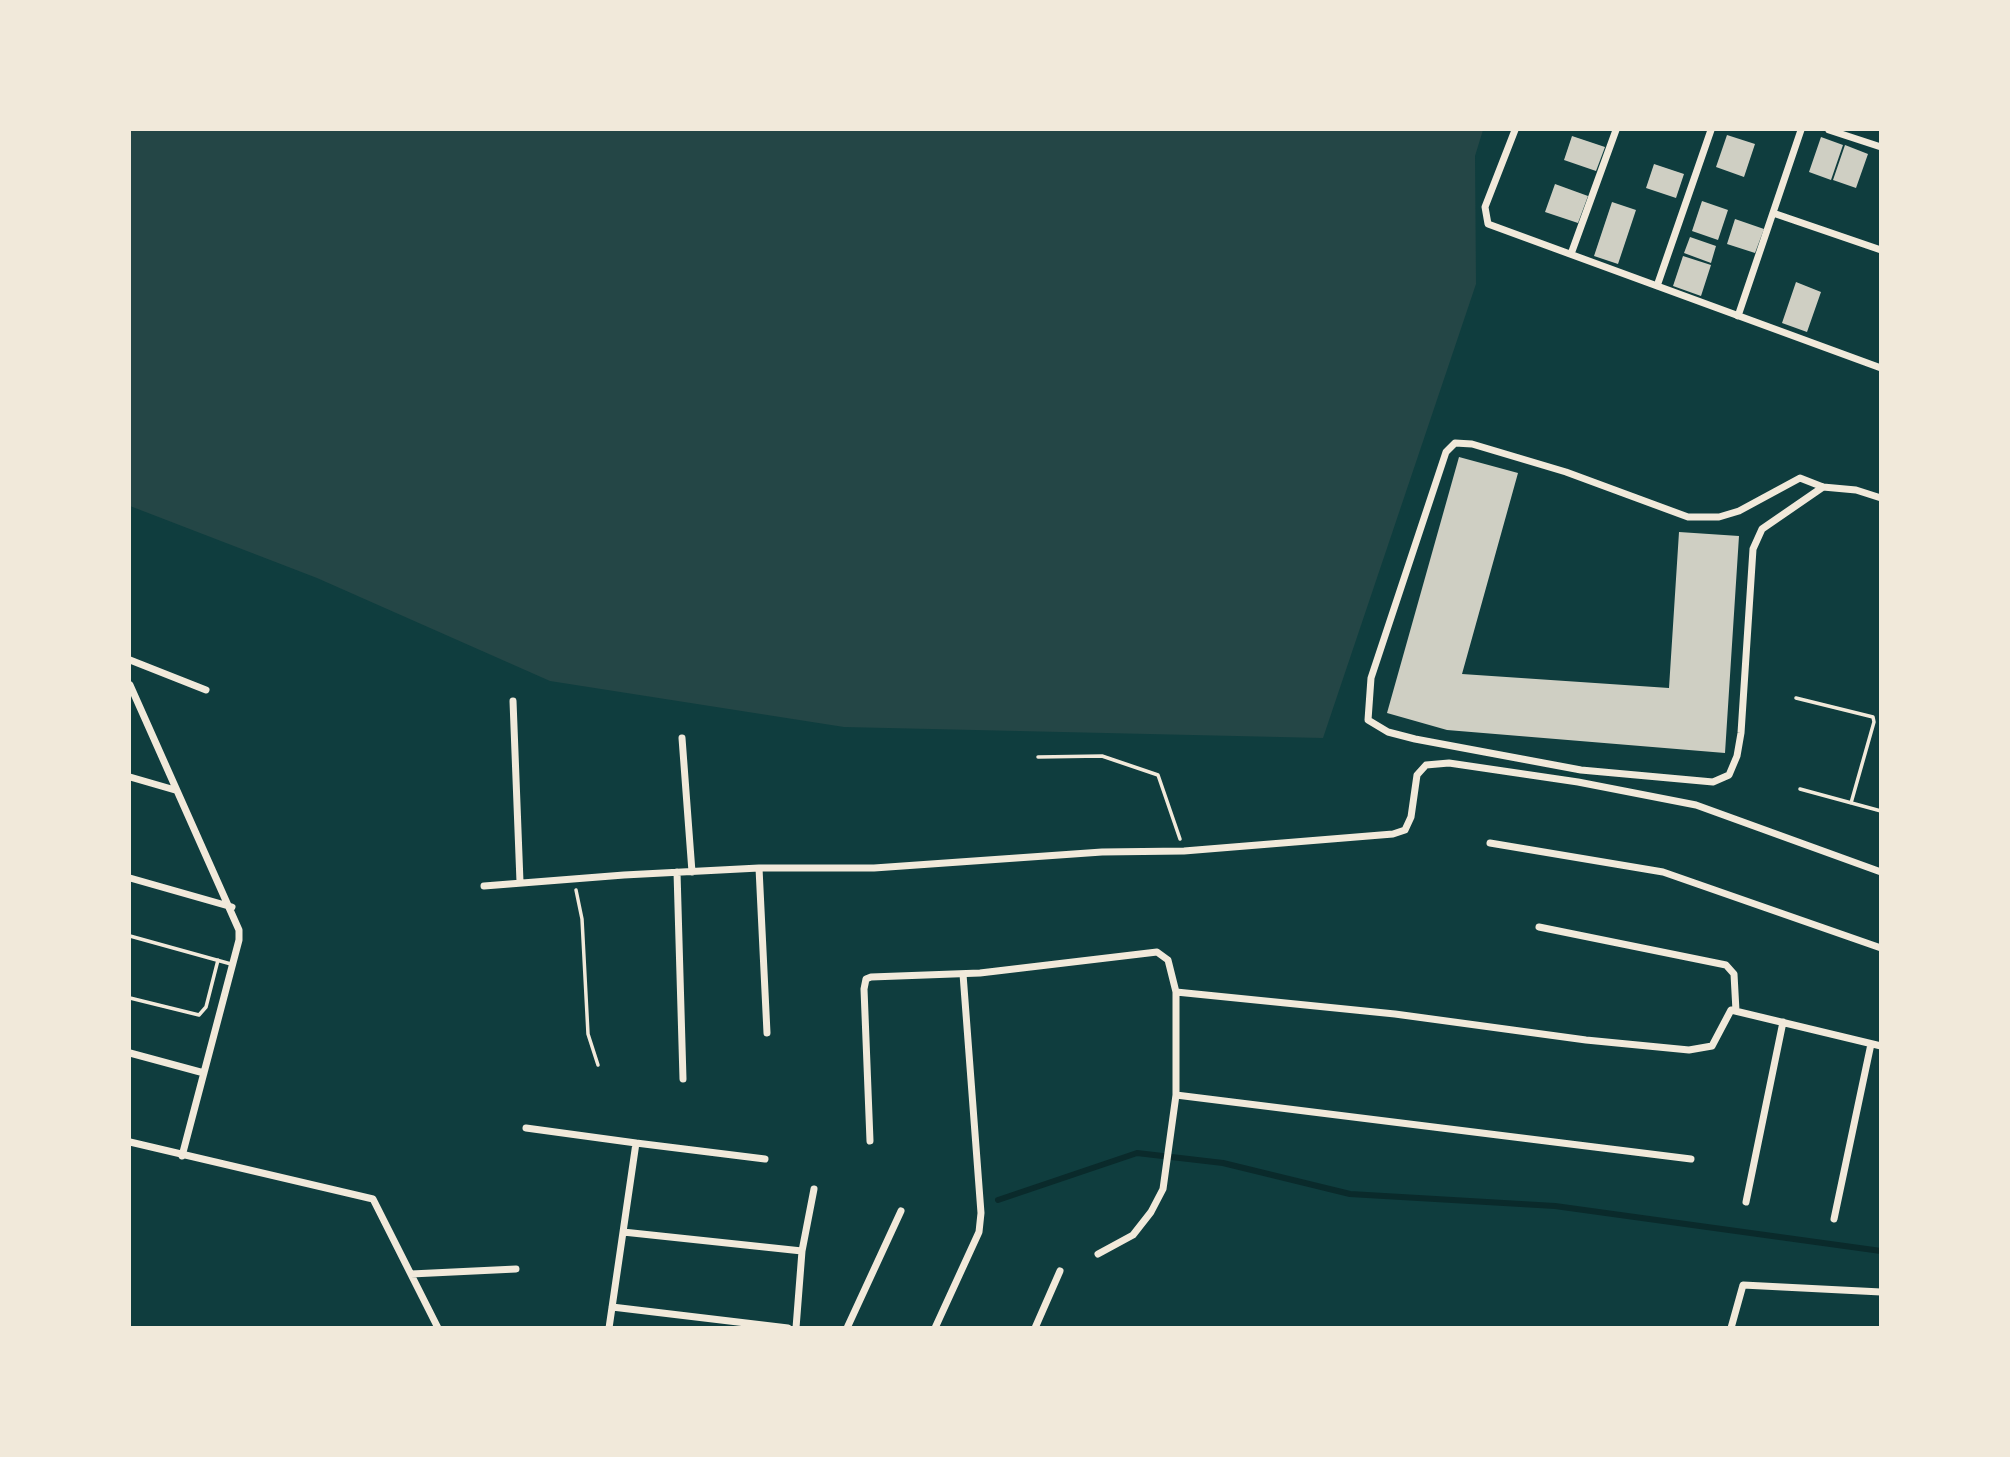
<!DOCTYPE html>
<html>
<head>
<meta charset="utf-8">
<style>
  body { margin:0 }
  #map { position:relative; width:2010px; height:1457px; overflow:hidden; background:#0f3d3e; font-family:"Alegreya Sans",sans-serif }
  canvas { display:block }
  .frame { position:absolute; inset:0; border:131px solid #f1e9da; pointer-events:none }
</style>
</head>
<body>
<div id="map">
<canvas width="2010" height="1457"></canvas>
<div class="frame"></div>
</div>
<script>
const c = document.querySelector('canvas').getContext('2d');
c.lineJoin = 'round';
function fill(path, color) {
  c.fillStyle = color;
  c.fill(path, 'evenodd');
}
function toPath(rows) {
  const path = new Path2D();
  for (const r of rows) {
    path.moveTo(r[0], r[1]);
    for (let i = 2; i < r.length; i += 2) path.lineTo(r[i], r[i + 1]);
  }
  return path;
}
function trace(path, color, width, dash) {
  c.strokeStyle = color;
  c.lineWidth = width;
  c.lineCap = dash ? 'butt' : 'round';
  c.setLineDash(dash || []);
  c.stroke(path);
}
const green = toPath([
  [130,130,1483,130,1475,156,1476,284,1323,738,844,727,550,681,317,578,130,506]
]);
const stream = toPath([
  [998,1200,1137,1153,1223,1163,1350,1194,1555,1206,1881,1251]
]);
const building = toPath([
  [1727,135,1755,144,1744,177,1716,167],
  [1572,136,1605,147,1596,171,1564,160],
  [1821,137,1843,145,1831,180,1809,172],
  [1845,145,1868,154,1856,188,1833,180],
  [1654,164,1684,174,1676,198,1646,188],
  [1555,184,1588,196,1578,223,1545,212],
  [1702,201,1728,210,1718,240,1692,231],
  [1612,202,1636,210,1618,264,1594,256],
  [1735,219,1764,229,1755,253,1727,244],
  [1690,237,1716,246,1711,263,1684,253],
  [1683,256,1711,265,1701,296,1673,286],
  [1796,282,1821,292,1807,332,1782,323],
  [1459,457,1518,473,1462,674,1669,688,1679,532,1739,536,1725,753,1447,730,1387,713]
]);
const path = toPath([
  [1038,757,1102,756,1158,775,1180,839],
  [576,890,582,919,588,1034,598,1065]
]);
const service = toPath([
  [1796,698,1873,717,1874,722,1851,803],
  [1800,789,1881,811],
  [130,936,231,964],
  [130,998,199,1015,206,1007,218,960]
]);
const minor = toPath([
  [1515,130,1485,207,1488,224,1881,368],
  [1829,130,1881,147],
  [1773,213,1881,250],
  [1571,254,1616,130],
  [1657,286,1711,130],
  [1738,316,1801,130],
  [1823,487,1762,529,1753,549,1741,733,1737,756,1729,775,1713,782,1581,770,1415,739,1388,732,1368,720,1371,678,1446,452,1455,443,1472,444,1566,472,1688,517,1719,517,1739,511,1800,478,1823,487,1856,490,1881,498],
  [130,660,206,690],
  [130,685,239,930,239,940,182,1156],
  [513,701,520,882],
  [682,738,692,872],
  [130,777,175,790],
  [1490,843,1663,872,1881,948],
  [759,868,767,1033],
  [677,872,683,1079],
  [130,878,232,907],
  [484,886,624,875,759,868,874,868,1102,852,1184,851,1393,834,1405,830,1411,817,1417,775,1426,765,1449,763,1578,782,1696,805,1881,872],
  [1539,927,1726,965,1734,974,1736,1011],
  [130,1053,204,1073],
  [1176,1095,1691,1159],
  [526,1128,636,1143,609,1328],
  [870,1141,864,989,866,979,871,977,980,973,1157,952,1168,960,1176,992,1395,1014,1586,1040,1689,1050,1712,1046,1731,1010,1881,1046],
  [130,1142,373,1199,438,1328],
  [636,1143,765,1159],
  [1746,1202,1783,1022],
  [1834,1219,1871,1044],
  [623,1232,802,1251],
  [1098,1254,1133,1235,1151,1212,1163,1189,1176,1095,1176,992],
  [411,1274,516,1269],
  [612,1307,788,1328],
  [796,1328,802,1251,814,1189],
  [847,1328,901,1211],
  [935,1328,979,1232,981,1213,963,974],
  [1035,1328,1060,1271],
  [1731,1328,1743,1285,1881,1292]
]);
fill(green, '#244646');
trace(stream, '#0a2a2b', 6);
fill(building, '#cfcfc3');
trace(path, '#f1e9da', 3.5);
trace(service, '#f1e9da', 3.5);
trace(minor, '#f1e9da', 7);
</script>
</body>
</html>
